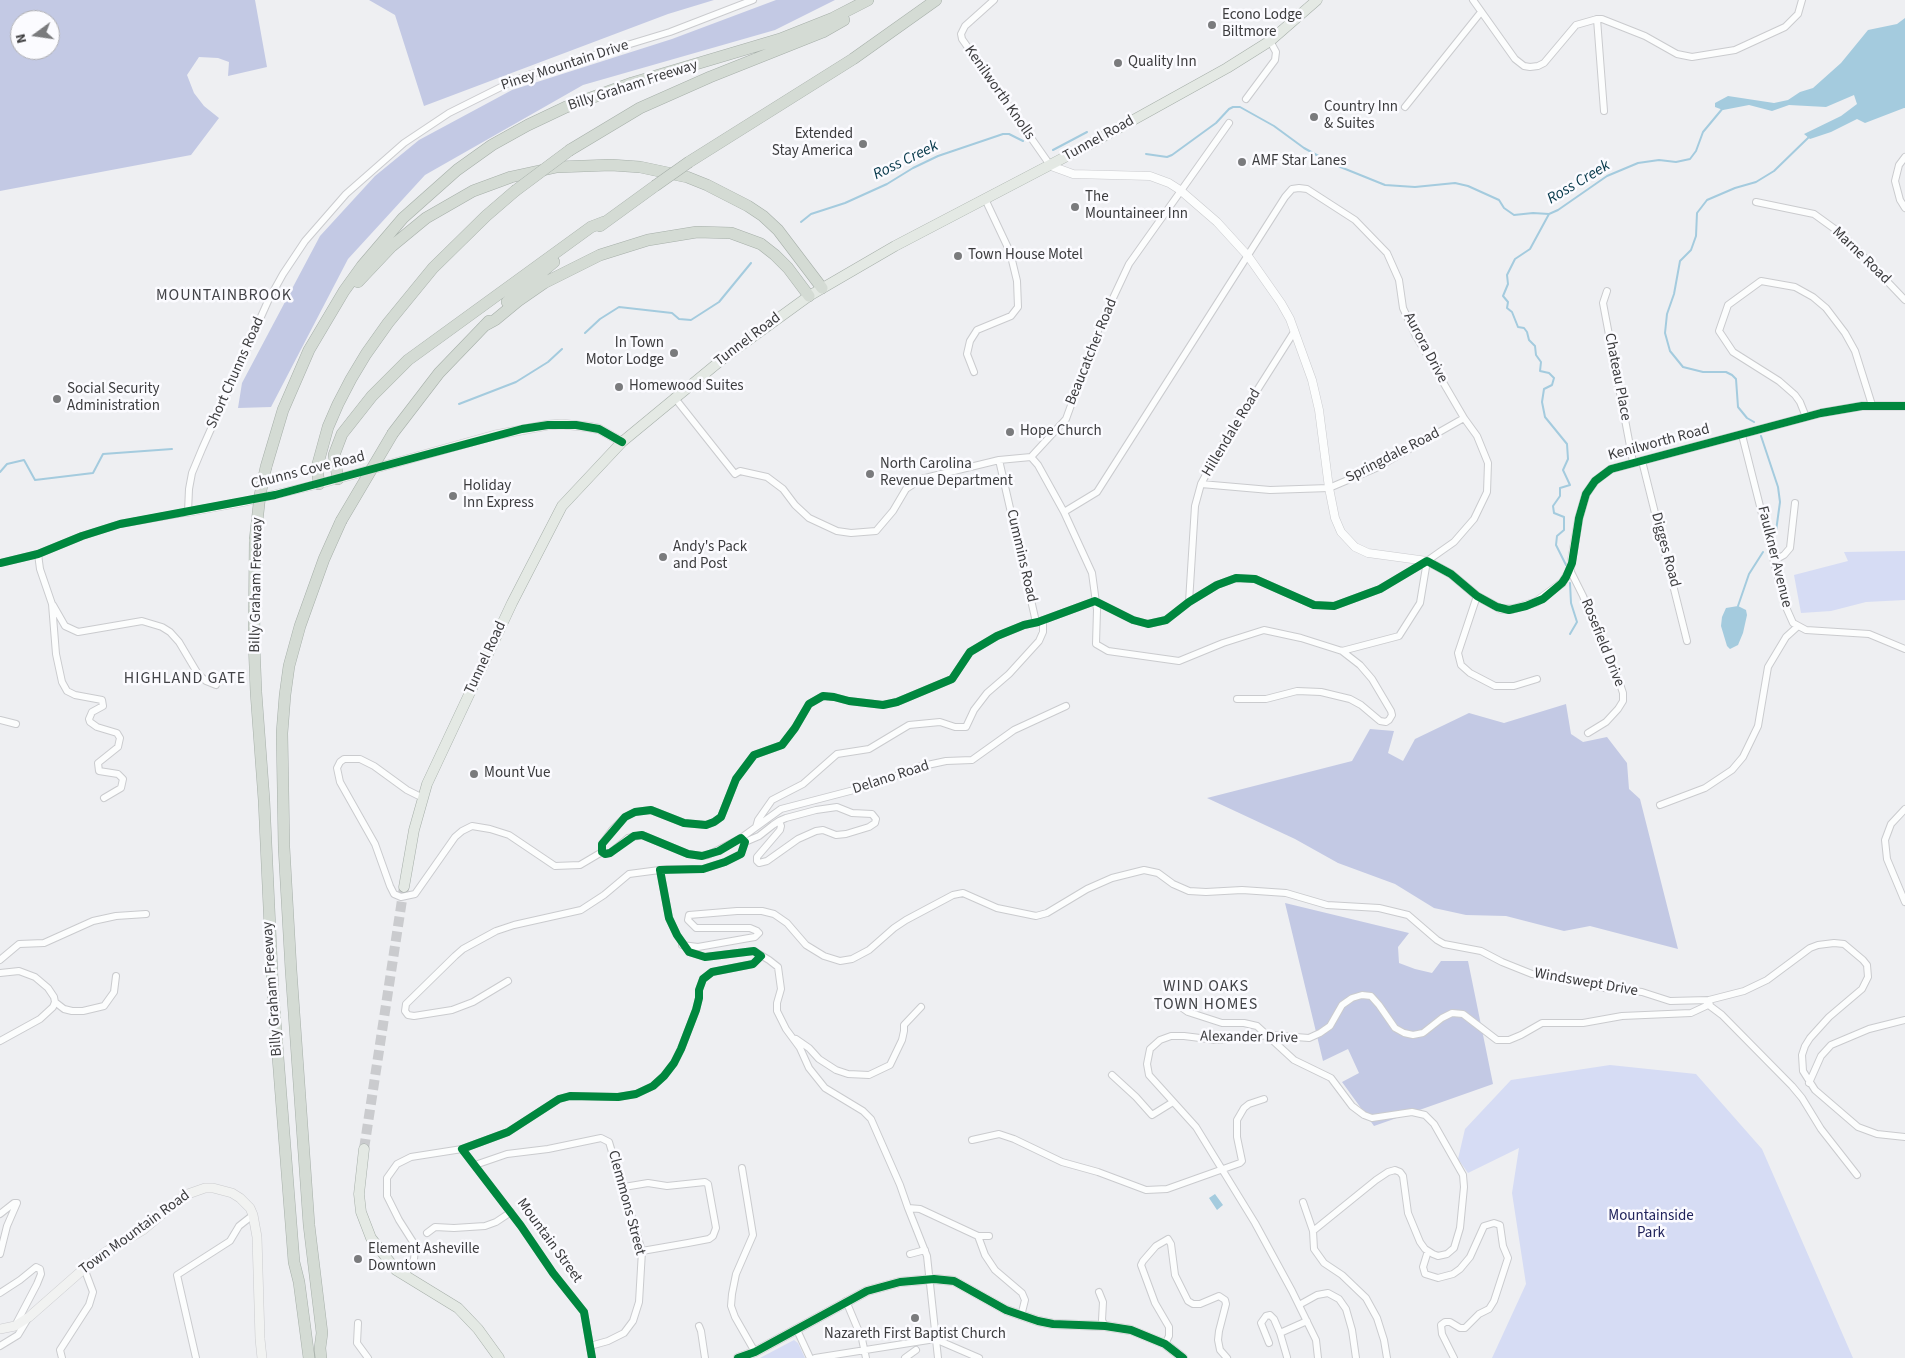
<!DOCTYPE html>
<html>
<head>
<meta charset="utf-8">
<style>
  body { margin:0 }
  #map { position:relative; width:1905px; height:1358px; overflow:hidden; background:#eeeff2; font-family:"Source Sans 3",sans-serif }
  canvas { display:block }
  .north { position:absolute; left:10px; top:10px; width:50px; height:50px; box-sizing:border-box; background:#fbfbff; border:1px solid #afafb2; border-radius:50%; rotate:256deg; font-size:14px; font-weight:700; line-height:20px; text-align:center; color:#3c3c3e }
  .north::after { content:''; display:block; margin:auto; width:18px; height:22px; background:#7a7b7d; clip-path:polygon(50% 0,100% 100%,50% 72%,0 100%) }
</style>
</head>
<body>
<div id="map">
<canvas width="1905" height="1358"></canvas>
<div class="north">N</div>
</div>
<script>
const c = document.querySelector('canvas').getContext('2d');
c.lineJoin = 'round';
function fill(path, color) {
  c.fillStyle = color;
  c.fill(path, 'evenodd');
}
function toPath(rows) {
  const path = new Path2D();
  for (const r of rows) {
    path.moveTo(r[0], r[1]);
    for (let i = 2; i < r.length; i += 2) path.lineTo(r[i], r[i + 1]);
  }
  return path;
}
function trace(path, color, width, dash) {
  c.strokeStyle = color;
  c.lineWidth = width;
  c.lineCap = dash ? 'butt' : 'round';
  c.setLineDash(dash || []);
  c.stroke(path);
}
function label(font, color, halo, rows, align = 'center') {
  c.font = font + ' "Source Sans 3",sans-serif';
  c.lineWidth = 5;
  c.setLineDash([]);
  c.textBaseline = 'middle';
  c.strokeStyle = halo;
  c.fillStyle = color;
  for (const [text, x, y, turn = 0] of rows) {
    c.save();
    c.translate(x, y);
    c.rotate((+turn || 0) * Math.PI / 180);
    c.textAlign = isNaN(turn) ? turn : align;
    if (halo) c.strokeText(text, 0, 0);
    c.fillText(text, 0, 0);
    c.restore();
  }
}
const green = toPath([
  [1905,551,1905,600,1866,602,1831,611,1801,613,1794,575,1848,561,1844,552],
  [1610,1065,1696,1074,1762,1149,1853,1358,1492,1358,1526,1284,1512,1193,1519,1148,1468,1173,1458,1159,1465,1129,1511,1080],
  [794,1340,798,1343,805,1358,760,1358]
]);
const forest = toPath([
  [0,0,255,0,267,67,228,76,229,62,218,58,199,57,187,75,194,93,204,106,219,118,191,155,0,191],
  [20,20,50,20,50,50,20,50],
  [369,0,714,0,668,14,424,106,395,15],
  [776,0,835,0,775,30,583,85,425,175,348,259,271,407,238,408,242,383,320,236,375,176,419,140,512,90,672,39],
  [1566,704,1571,734,1583,742,1607,737,1627,763,1629,789,1640,799,1678,949,1590,926,1564,931,1506,916,1466,915,1434,908,1395,884,1338,863,1295,839,1207,798,1352,761,1370,729,1394,731,1388,753,1403,761,1415,739,1469,713,1504,723],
  [1285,903,1409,933,1398,947,1399,963,1415,969,1432,973,1441,961,1468,961,1493,1084,1374,1126,1342,1082,1359,1073,1348,1049,1323,1061]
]);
const water = toPath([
  [1905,18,1905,108,1904,108,1865,123,1857,119,1831,132,1810,139,1804,134,1841,116,1857,104,1854,95,1826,107,1789,105,1772,111,1749,105,1723,110,1715,107,1715,103,1728,96,1774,103,1788,100,1800,92,1813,88,1841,63,1868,30,1897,24],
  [1738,606,1746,610,1747,615,1743,633,1738,645,1730,649,1727,646,1721,626,1722,617,1726,608],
  [1215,1194,1223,1205,1217,1210,1209,1198]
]);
const stream = toPath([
  [1053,150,1087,132],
  [1146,154,1167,157,1172,155,1216,123,1229,109,1233,107,1240,107,1274,126,1304,148,1333,164,1385,185,1415,187,1455,183,1468,186,1499,200,1504,208,1514,215,1533,213,1549,214,1558,210,1607,176,1638,163,1659,160,1676,162,1690,159,1696,151,1703,132,1723,108],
  [1549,214,1530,249,1515,259,1507,275,1508,284,1503,296,1508,302,1507,308,1512,312,1518,327,1524,328,1527,332,1529,340,1535,346,1536,355,1541,362,1540,371,1549,373,1554,378,1552,385,1544,389,1542,402,1545,417,1567,444,1568,459,1563,470,1570,485,1560,488,1560,496,1553,506,1554,513,1564,517,1564,530,1557,536,1556,545,1566,565],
  [801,222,811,214,845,203,887,184,913,168,938,156,1003,134,1009,134,1023,141],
  [585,333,600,319,619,307,672,313,679,319,691,320,719,302,751,263],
  [459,404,516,382,548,362,562,349],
  [1754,422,1747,418,1738,407,1736,379,1732,375,1726,372,1703,372,1683,367,1670,351,1665,333,1667,314,1674,294,1680,261,1691,250,1696,236,1697,213,1707,200,1735,188,1756,182,1774,171,1810,136],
  [1761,436,1778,487,1780,502,1776,531],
  [0,472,7,464,24,460,35,480,93,473,103,454,172,449],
  [1738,606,1749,574,1763,552],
  [1570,634,1577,622,1571,603,1570,583]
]);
const primaryTunnel = toPath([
  [364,1149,404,887]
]);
const minor = toPath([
  [994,0,965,26,961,34,962,39,1050,165],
  [1473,0,1515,59,1524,66,1530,67,1538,66,1544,63,1576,25,1597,19,1602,19,1645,36,1677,54,1692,57,1735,50,1785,27,1798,14,1802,0],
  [1597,19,1604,111],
  [1246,99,1275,60,1276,52,1270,41],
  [1405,107,1481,12],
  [1229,123,1129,264,1099,328,1066,419,1031,457,1038,465,1064,512,1092,573,1097,610,1096,644,1108,651,1179,661,1223,643,1264,630,1301,638,1342,651,1399,636,1420,603,1427,561],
  [1905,157,1899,165,1895,181,1900,200,1905,208],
  [1756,202,1814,214,1843,235,1905,300],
  [1607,291,1603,303,1633,462],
  [974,372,967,354,970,341,977,330,1011,316,1018,307,1017,281,1010,252,985,199],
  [674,397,735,474,740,471,767,477,783,489,795,505,809,518,837,531,851,533,876,531,893,511,906,489,921,479,999,460,1031,457],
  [1806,417,1800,402,1795,395,1779,381,1733,352,1719,331,1728,305,1761,281,1795,287,1813,297,1826,308,1845,333,1855,351,1872,405],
  [1742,435,1785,605,1793,623,1806,630,1869,634,1905,649],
  [999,460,1036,622],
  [1642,461,1687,641],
  [1201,484,1270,490,1329,488,1376,468,1464,418],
  [1064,512,1097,492,1285,197,1292,189,1299,188,1307,189,1355,220,1387,253,1399,280,1403,308,1416,336,1464,418,1477,436,1488,463,1487,492,1474,519,1454,542,1427,561,1380,589,1334,606,1314,605,1255,579,1236,578,1217,585,1189,602,1166,620,1148,624,1133,620,1095,601],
  [38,554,40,569,52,604,56,654,62,682,67,691,75,695,102,700,103,706,92,712,89,719,90,722,97,727,117,733,120,738,118,747,98,763,99,771,118,774,123,779,121,788,104,798],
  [1775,560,1784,555,1790,548,1795,503],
  [0,563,38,554,82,536,120,524,188,512,189,489,192,473,202,449,268,301,283,274,305,241,346,194,404,143,449,113,509,83,531,74,670,32,753,0],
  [1570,570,1583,596,1599,637,1616,672,1623,693,1623,701,1618,709,1606,722,1588,733],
  [1477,596,1458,653,1461,665,1470,673,1495,686,1514,686,1537,679],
  [1189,602,1195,506,1201,484,1218,452,1294,332],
  [53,605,65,626,78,632,142,621,162,627,170,632,179,642,198,674,206,681,216,685],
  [1237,699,1266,699,1297,691,1321,692,1350,699,1361,705,1380,721,1386,722,1389,720,1392,715,1391,711,1372,679,1360,665,1342,651],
  [0,720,16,724],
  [423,798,407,790,374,766,360,759,344,759,340,762,337,768,340,782,375,844,390,886,394,894,401,897,415,894,455,837,462,831,472,826,490,829,509,835,555,866,580,865,602,852],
  [1660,805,1705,788,1732,770,1743,757,1758,726,1768,667,1786,637,1797,627],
  [1905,809,1891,824,1885,840,1887,859,1905,902],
  [756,827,758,820,772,800,803,784,837,754,869,749,909,725,940,722,955,727,966,727,974,710,987,693,1009,674,1039,641,1043,632,1043,620],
  [745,842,759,836,773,825,779,821,786,818,816,810,837,807,852,813,872,814,876,819,875,823,869,827,846,834,836,835,823,830,816,831,798,839,767,861,759,863,757,861,757,857,780,830,781,826,779,821],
  [602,852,602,844,612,830,625,817,635,812,651,810,684,823,706,825,714,822,721,817,736,779,754,755,782,745,795,728,809,704,823,696,834,697,849,701,883,705,897,702,952,679,970,652,997,636,1024,625,1038,622,1095,601],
  [602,852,605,854,610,853,628,838,642,835,688,854,702,856,708,855,741,838,781,809,873,785,918,767,946,761,972,760,1014,730,1066,706],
  [660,870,669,918,677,935,689,952,705,957,754,951,769,960,778,967,781,989,777,1003,777,1011,786,1029,800,1048,809,1068,825,1088,863,1111,871,1119,900,1185,908,1208,920,1209,978,1236,985,1255,995,1270,1022,1293,1025,1300,1021,1316],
  [682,945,698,947,749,938,755,937,759,933,757,931,750,928,696,928,688,920,689,915,737,911,762,911,774,914,787,923,806,945,824,956,840,961,852,959,869,950,894,928,906,920,953,895,963,893,997,908,1036,916,1047,913,1087,889,1112,878,1144,870,1158,873,1173,884,1189,891,1206,892,1242,890,1286,893,1327,905,1379,908,1408,915,1437,940,1444,944,1481,951,1502,962,1532,974,1562,978,1604,988,1642,992,1670,1001,1709,1000,1710,1006,1722,1015,1792,1086,1802,1098,1821,1129,1857,1175],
  [0,960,19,944,44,943,93,921,116,916,146,914],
  [0,973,19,971,35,977,48,988,54,997,55,1002,53,1007,40,1019,0,1041],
  [508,981,473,1002,452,1010,414,1016,408,1015,405,1011,406,1004,455,956,463,949,496,931,514,925,581,910,604,895,629,874,667,869,703,869,725,862,741,854,745,842,741,838],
  [55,1002,64,1009,72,1011,83,1011,104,1006,114,992,116,976],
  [1181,1007,1188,1012,1222,1023,1244,1023,1257,1026,1294,1060,1331,1078,1352,1106,1364,1115,1372,1118,1412,1112,1425,1115,1434,1124,1463,1175,1464,1187,1460,1228,1454,1248,1447,1254,1438,1256,1433,1254,1425,1249,1420,1242,1408,1213,1403,1176,1400,1172,1395,1170,1388,1172,1376,1180,1313,1231],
  [796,1039,809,1048,819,1059,836,1070,848,1074,869,1075,890,1065,902,1040,904,1031,904,1025,921,1007],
  [1112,1075,1136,1097,1152,1115,1173,1102],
  [1809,1083,1821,1056,1831,1045,1869,1029,1905,1020],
  [972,1140,999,1134,1014,1139,1062,1162,1098,1172,1146,1190,1167,1189,1240,1163,1242,1161,1237,1137,1237,1120,1244,1108,1249,1104,1264,1099],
  [462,1149,521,1226,553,1273,584,1312,592,1358],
  [475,1165,507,1154,548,1149,601,1138,609,1142,642,1251,639,1302,633,1321,624,1333,608,1341,590,1346],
  [742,1168,753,1235,736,1274,732,1294,731,1306,735,1317,755,1352],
  [624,1187,648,1183,667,1186,705,1182,708,1184,716,1228,713,1236,709,1239,688,1243,642,1251],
  [1303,1202,1313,1231,1314,1249,1324,1263,1342,1275,1366,1298,1377,1318,1384,1340,1387,1358],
  [908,1208,927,1256,938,1358],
  [0,1214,14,1203,17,1203,7,1226,0,1254],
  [427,1233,435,1227,454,1228,485,1226,496,1222,511,1212],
  [978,1236,989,1236],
  [1428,1251,1423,1267,1425,1274,1438,1278,1453,1274,1460,1269,1470,1257,1484,1226,1494,1223,1500,1225,1503,1246,1508,1258,1494,1301,1489,1309,1479,1314,1465,1328,1460,1328,1450,1322,1445,1322,1441,1325,1442,1334,1454,1358],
  [910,1254,925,1250],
  [405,1276,414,1259,415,1250,413,1242,399,1220,387,1196,387,1178,397,1164,411,1157,462,1149,508,1132,559,1099,570,1096,618,1097,636,1094,653,1086,664,1076,674,1063,681,1049,696,1010,699,998,699,990,703,979,712,972,753,964,761,956],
  [1099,1292,1103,1302,1102,1320,1105,1326],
  [0,1293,20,1280,36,1267,40,1269,41,1274,37,1284,16,1324],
  [846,1301,862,1339,866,1358],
  [1299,1305,1317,1295,1328,1293,1339,1299,1346,1309,1352,1330,1356,1358],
  [358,1323,357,1343,368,1358],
  [699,1326,701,1331,705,1358],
  [797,1330,810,1358],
  [1280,1333,1307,1321],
  [1269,1343,1261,1323,1266,1316,1270,1315,1274,1319,1280,1333,1287,1357],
  [1165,1344,1169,1336,1169,1327,1155,1303,1141,1265,1143,1261,1156,1246,1168,1239,1171,1244,1175,1275,1188,1301,1193,1304,1200,1304,1219,1296,1225,1300,1226,1304,1219,1331,1218,1340,1220,1350,1227,1358],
  [0,1346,18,1335,27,1320],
  [62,1358,60,1350,89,1305,93,1292,84,1268],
  [196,1358,177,1275,230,1241,239,1226,253,1215],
  [815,1358,935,1339,979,1358],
  [905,1358,916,1350],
  [1318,1358,1316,1340,1292,1291,1255,1223,1196,1127,1149,1075,1147,1064,1150,1049,1160,1040,1171,1036,1184,1036,1216,1040,1269,1035,1309,1038,1320,1033,1330,1026,1342,1005,1352,998,1362,995,1371,996,1379,1005,1395,1028,1404,1033,1413,1035,1423,1033,1442,1018,1452,1013,1463,1014,1497,1040,1509,1040,1521,1035,1542,1023,1583,1023,1622,1016,1691,1013,1706,1006,1709,1000,1744,991,1767,980,1810,948,1818,945,1834,943,1844,944,1863,960,1867,965,1868,977,1862,989,1829,1017,1810,1038,1805,1046,1802,1055,1803,1071,1815,1090,1858,1127,1877,1134,1905,1137]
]);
const tertiary = toPath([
  [1051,166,1073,174,1150,176,1169,183,1180,190,1217,222,1248,256,1281,303,1290,319,1312,380,1319,410,1329,488,1335,518,1341,532,1355,547,1368,553,1427,561,1451,574,1477,596,1501,609,1513,609,1536,602,1562,583,1570,570,1579,518,1586,494,1595,481,1611,469,1821,413,1862,406,1905,406],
  [188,512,243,502,319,484]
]);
const secondary = toPath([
  [319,484,495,435,548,425,562,424,589,427,599,429,622,442],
  [0,1329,15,1326,29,1317,87,1266,107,1251,143,1230,185,1195,205,1188,213,1188,232,1193,240,1198,250,1208,253,1215,257,1237,260,1339,262,1358],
  [738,1358,755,1352,867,1291,900,1282,934,1279,954,1281,1006,1310,1038,1321,1053,1324,1105,1326,1131,1330,1165,1344,1183,1358]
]);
const primary = toPath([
  [404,887,414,830,427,784,512,603,562,506,622,442,725,357,809,296,895,246,1090,144,1227,68,1270,41,1317,0],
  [364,1149,359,1194,361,1212,371,1238,396,1270,458,1308,478,1329,499,1358]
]);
const motorway = toPath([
  [570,150,640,108,710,77,823,32,844,20],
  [689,162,853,59,936,0],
  [600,226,655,186],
  [358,282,392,246,426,218,473,191,511,177,557,167,611,165,640,167,687,177,707,185,748,206,763,216,778,230,822,288],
  [507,302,554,262],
  [484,326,495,320,518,301,544,283,600,255,648,240,697,232,731,233,761,244,775,255,788,268,809,296],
  [393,433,439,373,489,321],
  [266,467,283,410,309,350,344,291,362,266,403,218,457,170,492,145,528,125,566,107,632,83,780,39,833,18,868,0],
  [338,479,334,455,342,434,372,396,408,360,591,227,604,222],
  [319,484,317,467,328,427,338,404,351,379,366,354,388,323,433,268,486,216,515,191],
  [255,540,254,642,256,692,264,800,273,993,294,1262,299,1282,309,1358],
  [321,1358,320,1348,322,1333,309,1225,291,970,284,847,282,733,285,695,289,666,300,626,324,559,341,521]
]);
const motorwayBridge = toPath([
  [655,186,689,162],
  [515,191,570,150],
  [341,521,393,433],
  [255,540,260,495,266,467]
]);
const cycleway = toPath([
  [0,563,38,554,82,536,120,524,275,495,522,429,548,425,576,425,599,429,622,442],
  [592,1358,584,1312,553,1273,521,1226,462,1149,508,1132,559,1099,570,1096,618,1097,636,1094,653,1086,664,1076,674,1063,681,1049,696,1010,699,998,699,990,703,979,712,972,753,964,761,956,754,951,705,957,689,952,677,935,669,918,660,870,703,869,725,862,741,854,745,842,741,838,719,851,702,856,688,854,642,835,634,836,610,853,605,854,602,852,602,844,625,817,635,812,651,810,684,823,706,825,714,822,721,817,736,779,754,755,782,745,795,728,809,704,823,696,834,697,849,701,883,705,897,702,952,679,970,652,997,636,1024,625,1038,622,1095,601,1133,620,1148,624,1166,620,1189,602,1217,585,1236,578,1255,579,1314,605,1334,606,1380,589,1427,561,1451,574,1477,596,1497,607,1509,610,1526,606,1543,599,1562,583,1566,577,1572,563,1579,518,1586,494,1595,481,1611,469,1821,413,1862,406,1905,406],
  [738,1358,755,1352,867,1291,900,1282,934,1279,954,1281,1006,1310,1038,1321,1053,1324,1105,1326,1131,1330,1165,1344,1183,1358]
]);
const markers = [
  [1212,25,5,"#7a7b7d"],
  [1118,63,5,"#7a7b7d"],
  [1314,117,5,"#7a7b7d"],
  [863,144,5,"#7a7b7d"],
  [1242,162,5,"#7a7b7d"],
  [1075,207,5,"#7a7b7d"],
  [958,256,5,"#7a7b7d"],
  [674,353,5,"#7a7b7d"],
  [619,387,5,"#7a7b7d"],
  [57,399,5,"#7a7b7d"],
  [1010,432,5,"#7a7b7d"],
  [870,474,5,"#7a7b7d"],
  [453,496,5,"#7a7b7d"],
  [663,557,5,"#7a7b7d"],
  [474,774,5,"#7a7b7d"],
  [358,1259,5,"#7a7b7d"],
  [915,1318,5,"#7a7b7d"]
];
const poiNames = [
  ["Econo Lodge",1222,16],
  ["Biltmore",1222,33],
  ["Quality Inn",1128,63],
  ["Country Inn",1324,108],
  ["& Suites",1324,125],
  ["Extended",853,135,"right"],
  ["Stay America",853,152,"right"],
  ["AMF Star Lanes",1252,162],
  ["The",1085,198],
  ["Mountaineer Inn",1085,215],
  ["Town House Motel",968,256],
  ["In Town",664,344,"right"],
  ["Motor Lodge",664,361,"right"],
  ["Homewood Suites",629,387],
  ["Social Security",67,390],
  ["Administration",67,407],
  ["Hope Church",1020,432],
  ["North Carolina",880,465],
  ["Revenue Department",880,482],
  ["Holiday",463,487],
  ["Inn Express",463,504],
  ["Andy's Pack",673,548],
  ["and Post",673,565],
  ["Mount Vue",484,774],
  ["Element Asheville",368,1250],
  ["Downtown",368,1267],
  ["Nazareth First Baptist Church",915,1335,"center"]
];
const streetNames = [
  ["Piney Mountain Drive",565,66,-18],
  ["Billy Graham Freeway",633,86,-18],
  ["Kenilworth Knolls",999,93,55],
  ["Tunnel Road",1099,139,-29],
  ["Marne Road",1861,256,44],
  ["Tunnel Road",748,340,-37],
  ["Aurora Drive",1425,348,62],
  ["Beaucatcher Road",1092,352,-68],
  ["Short Chunns Road",236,373,-66],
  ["Chateau Place",1617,377,79],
  ["Hillendale Road",1232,433,-59],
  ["Kenilworth Road",1659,443,-15],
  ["Springdale Road",1393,456,-27],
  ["Chunns Cove Road",308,471,-14],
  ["Digges Road",1665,550,75],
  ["Cummins Road",1021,556,77],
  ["Faulkner Avenue",1774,557,76],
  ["Billy Graham Freeway",257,585,-89],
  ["Rosefield Drive",1602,643,68],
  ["Tunnel Road",486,658,-65],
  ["Delano Road",891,778,-18],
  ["Windswept Drive",1586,983,10],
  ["Billy Graham Freeway",273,989,-94],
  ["Alexander Drive",1249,1038,1],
  ["Clemmons Street",626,1203,75],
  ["Town Mountain Road",135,1233,-36],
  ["Mountain Street",549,1241,54]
];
const parkNames = [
  ["Mountainside",1651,1217],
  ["Park",1651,1234]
];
const waterNames = [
  ["Ross Creek",906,161,-26],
  ["Ross Creek",1579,183,-31]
];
const neighbourhoodNames = [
  ["MOUNTAINBROOK",224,296],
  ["HIGHLAND GATE",185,679],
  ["WIND OAKS",1206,987],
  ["TOWN HOMES",1206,1005]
];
fill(green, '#d6dcf4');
fill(forest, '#c3c9e4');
fill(water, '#a4cbde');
trace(stream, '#a4cbde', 2);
trace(primaryTunnel, '#cacbce', 10, [10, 5]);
trace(minor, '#cacbce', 8);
trace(tertiary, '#cacbce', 9);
trace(secondary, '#cacbce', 10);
trace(primary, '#a6afa9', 11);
trace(motorway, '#a6afa9', 12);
trace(minor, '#fcfdfd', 6);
trace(tertiary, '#fcfdfd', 8);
trace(secondary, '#f1f2f1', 9);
trace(primary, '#e4e9e4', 10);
trace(motorway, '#d4dbd4', 11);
trace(motorwayBridge, '#a6afa9', 12, []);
trace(motorwayBridge, '#d4dbd4', 11);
trace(cycleway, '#00873e', 8);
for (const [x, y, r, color] of markers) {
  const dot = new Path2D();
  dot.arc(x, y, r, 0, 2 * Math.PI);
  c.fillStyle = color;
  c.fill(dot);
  trace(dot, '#fbfbff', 2);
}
label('15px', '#3c3c3e', '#fbfbff', poiNames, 'left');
label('15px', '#3c3c3e', '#fbfbff', streetNames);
label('15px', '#20235b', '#fbfbff', parkNames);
label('italic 16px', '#043749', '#fbfbff', waterNames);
c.letterSpacing = '1px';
label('16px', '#424347', '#fbfbff', neighbourhoodNames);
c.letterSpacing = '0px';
</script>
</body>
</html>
